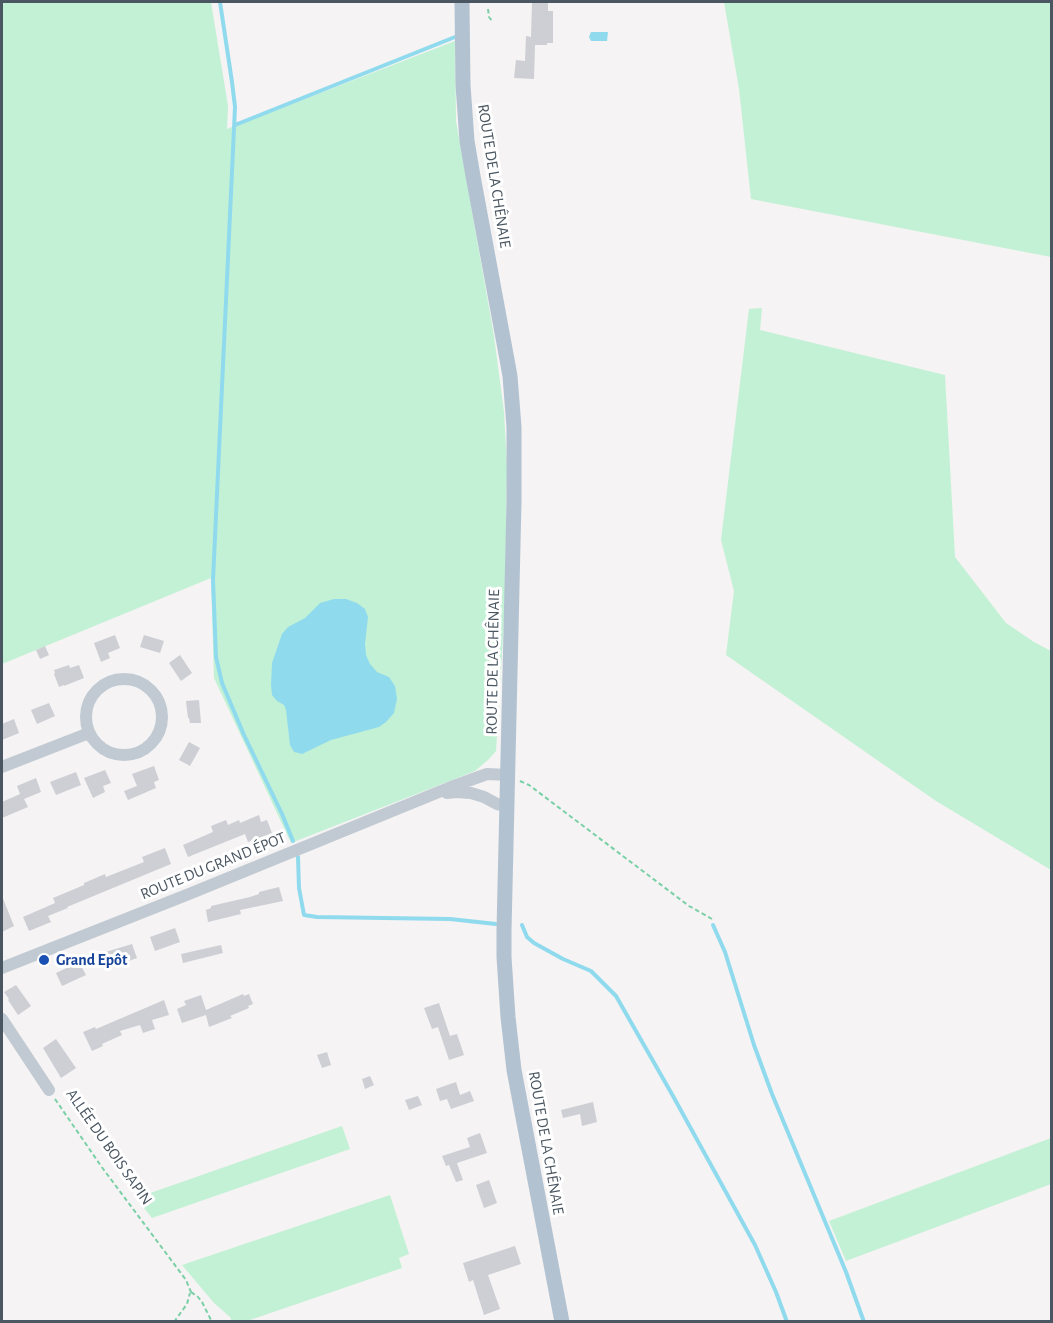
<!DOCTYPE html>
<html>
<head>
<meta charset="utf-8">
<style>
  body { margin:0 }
  #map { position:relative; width:1053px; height:1323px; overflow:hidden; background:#f5f3f3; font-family:"Alegreya Sans",sans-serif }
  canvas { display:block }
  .frame { position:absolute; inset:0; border:3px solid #4a5661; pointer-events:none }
</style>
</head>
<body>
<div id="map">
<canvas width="1053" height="1323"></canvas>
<div class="frame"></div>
</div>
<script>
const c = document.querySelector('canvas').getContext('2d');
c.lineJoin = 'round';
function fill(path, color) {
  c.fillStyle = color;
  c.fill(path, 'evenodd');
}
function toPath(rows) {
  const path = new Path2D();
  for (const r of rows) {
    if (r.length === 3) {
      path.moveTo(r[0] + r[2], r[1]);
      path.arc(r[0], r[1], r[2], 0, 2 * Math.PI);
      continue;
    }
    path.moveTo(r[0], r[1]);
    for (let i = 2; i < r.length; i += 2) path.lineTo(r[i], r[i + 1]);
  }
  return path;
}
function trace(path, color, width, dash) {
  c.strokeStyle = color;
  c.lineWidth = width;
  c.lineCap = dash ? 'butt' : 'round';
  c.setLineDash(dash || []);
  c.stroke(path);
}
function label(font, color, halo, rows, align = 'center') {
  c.font = font + ' "Alegreya Sans",sans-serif';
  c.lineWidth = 6;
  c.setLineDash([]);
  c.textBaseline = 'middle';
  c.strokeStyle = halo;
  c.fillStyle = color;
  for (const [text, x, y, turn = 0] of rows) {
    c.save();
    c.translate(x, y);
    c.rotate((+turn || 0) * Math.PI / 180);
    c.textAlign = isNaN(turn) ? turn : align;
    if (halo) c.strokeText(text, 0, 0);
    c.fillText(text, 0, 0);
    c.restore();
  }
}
const green = toPath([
  [2,2,211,2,228,106,227,129,455,41,456,121,494,336,504,412,507,466,505,605,496,751,488,760,475,771,291,843,214,678,211,578,2,664],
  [724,2,1051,2,1051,257,751,199,739,89],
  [762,308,760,330,945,375,955,557,1006,623,1034,642,1051,651,1051,870,936,801,726,655,734,591,721,540,749,309],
  [342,1126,350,1149,152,1218,136,1198],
  [1051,1138,1051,1184,846,1261,829,1221],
  [390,1195,409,1254,399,1258,402,1268,247,1321,232,1321,230,1317,214,1303,182,1265]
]);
const water = toPath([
  [591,32,608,32,607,41,591,41,589,37],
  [334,599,346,599,357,603,365,609,368,617,365,644,366,655,370,664,377,672,389,677,395,686,397,699,394,713,386,722,379,727,331,740,302,754,294,752,290,745,286,710,284,705,277,701,272,695,271,685,272,663,282,634,288,627,305,618,320,603]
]);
const stream = toPath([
  [220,2,232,82,235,107,213,580,216,657,222,683,244,735,282,814,293,841],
  [235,125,455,37],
  [298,857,299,888,304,915,317,917,450,919,496,924],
  [522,925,527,937,534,943,563,959,591,971,616,996,673,1096,755,1245,776,1292,787,1322],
  [713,925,725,952,754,1045,772,1094,846,1272,864,1322]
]);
const building = toPath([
  [532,2,548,2,548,11,553,11,553,43,547,43,547,45,535,45,534,79,514,78,516,60,525,61,526,36,531,37],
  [115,635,120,648,108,653,110,658,101,662,94,643],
  [144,635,164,641,160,653,140,647],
  [45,646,49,655,40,659,36,650],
  [180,655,192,673,181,681,169,663],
  [69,665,70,668,79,665,84,678,64,686,64,685,59,687,54,674,55,673,54,670],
  [199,700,201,723,190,723,189,718,188,718,186,701],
  [49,703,55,716,37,724,31,710],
  [14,719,19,733,2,740,2,724],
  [189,742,200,748,190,766,179,760],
  [154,766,159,780,154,782,156,788,128,800,124,791,137,786,132,774],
  [105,770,111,783,103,786,105,792,93,798,84,778],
  [76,772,81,785,56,795,50,782],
  [36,778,41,792,24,799,28,807,2,818,2,802,20,794,17,786],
  [259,815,261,822,267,820,272,833,248,842,245,834,188,857,183,845,213,832,211,826,226,820,228,825,239,820,240,823],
  [165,848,171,864,67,907,68,908,48,916,51,922,29,931,23,917,55,903,53,898,84,885,84,883,105,874,106,877,144,862,142,857],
  [279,887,283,901,240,910,241,914,208,922,206,910,211,908,211,906,250,897,259,894,259,892],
  [2,896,14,926,2,932],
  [175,928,180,942,155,951,150,937],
  [132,944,137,958,109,968,107,962,102,964,99,954],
  [221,945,223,953,183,963,181,954],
  [79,962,86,975,62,986,56,973],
  [16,985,31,1006,18,1015,8,1000,9,999,4,992],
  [243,994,244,996,249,994,253,1004,248,1006,249,1008,230,1016,232,1018,209,1027,206,1015,182,1023,177,1009,186,1005,184,1001,201,995,206,1010],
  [164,1000,169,1015,152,1020,155,1029,143,1033,140,1025,120,1031,122,1035,102,1044,103,1046,92,1051,83,1032,95,1027,96,1029],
  [439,1003,450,1036,457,1034,464,1055,449,1060,438,1027,432,1029,424,1008],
  [56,1039,76,1068,61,1078,43,1048],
  [327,1052,331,1065,322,1068,317,1055],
  [370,1076,374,1085,365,1089,362,1079],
  [456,1082,460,1095,470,1091,474,1101,451,1109,447,1099,440,1101,436,1089],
  [418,1096,422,1105,409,1110,405,1100],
  [593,1102,597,1122,582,1126,580,1114,563,1118,561,1110],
  [480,1133,487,1153,457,1163,463,1180,456,1182,449,1165,446,1166,442,1156,470,1147,467,1138],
  [489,1180,497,1203,484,1208,476,1185],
  [515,1246,521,1264,488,1275,500,1309,484,1315,473,1280,469,1282,463,1263]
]);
const path = toPath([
  [488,9,489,17,492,21],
  [520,781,529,785,689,906,712,919],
  [55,1099,101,1166,186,1280,191,1292],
  [191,1292,198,1297,202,1302,212,1322],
  [174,1322,187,1304,190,1293]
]);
const minor = toPath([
  [124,717,38],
  [2,767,89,733],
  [447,793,456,792,471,793,484,797,497,804,507,806],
  [2,968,189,894,451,787,487,774,508,775],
  [2,1019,49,1090]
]);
const major = toPath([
  [462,2,463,85,467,141,473,176,506,354,510,376,514,427,514,501,504,930,504,957,508,1017,514,1070,562,1322]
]);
const markers = [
  [44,960,6,"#1a4fb4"]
];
const streetNames = [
  ["ROUTE DE LA CHÊNAIE",494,176,81],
  ["ROUTE DE LA CHÊNAIE",493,662,-89],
  ["ROUTE DU GRAND ÉPOT",213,866,-22],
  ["ROUTE DE LA CHÊNAIE",546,1143,80],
  ["ALLÉE DU BOIS SAPIN",109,1147,55]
];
const transitNames = [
  ["Grand Epôt",56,960]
];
fill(green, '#c3f1d5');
fill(water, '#90daee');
trace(stream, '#90daee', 4);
fill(building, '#cdcfd5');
trace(path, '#7ad0a6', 2, [4.5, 3]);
trace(minor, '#c1cad2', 12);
trace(major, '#b3c2d1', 15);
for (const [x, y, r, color] of markers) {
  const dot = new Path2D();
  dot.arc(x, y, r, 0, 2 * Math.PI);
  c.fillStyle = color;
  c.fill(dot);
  trace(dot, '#fff', 2);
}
label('16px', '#4a5661', '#fff', streetNames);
label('bold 16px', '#164399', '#fff', transitNames, 'left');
</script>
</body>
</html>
